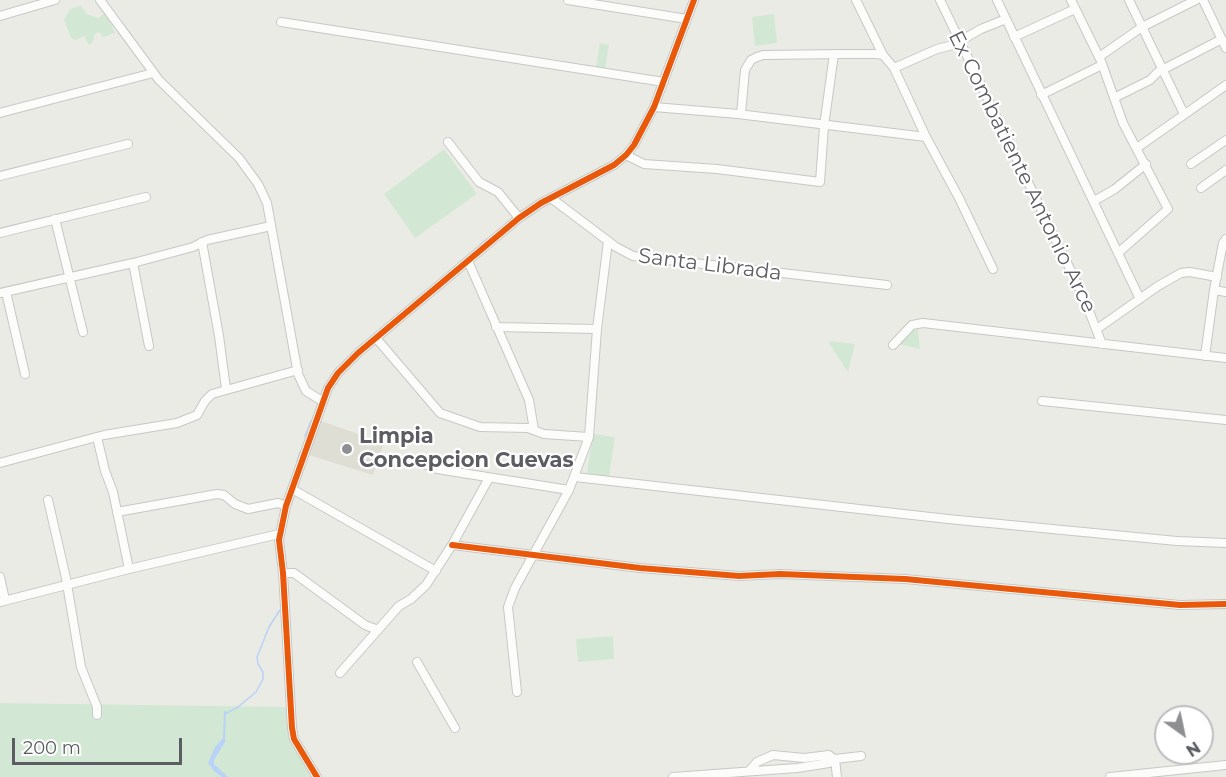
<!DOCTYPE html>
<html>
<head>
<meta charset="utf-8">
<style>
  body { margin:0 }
  #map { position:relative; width:1226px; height:777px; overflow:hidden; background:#ebebe6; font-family:Montserrat,sans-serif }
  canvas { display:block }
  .north { position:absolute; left:1154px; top:705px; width:60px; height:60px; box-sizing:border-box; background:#fff; border:2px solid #bdbec1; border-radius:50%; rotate:147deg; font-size:16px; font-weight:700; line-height:24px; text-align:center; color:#5b5d63 }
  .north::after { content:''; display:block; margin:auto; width:21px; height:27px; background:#8d8f91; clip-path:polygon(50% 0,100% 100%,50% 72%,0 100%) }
  .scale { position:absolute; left:12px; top:738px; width:170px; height:27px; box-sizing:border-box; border:3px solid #5b5d63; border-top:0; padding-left:8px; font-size:18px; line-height:21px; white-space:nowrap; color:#5b5d63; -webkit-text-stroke:4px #fff; paint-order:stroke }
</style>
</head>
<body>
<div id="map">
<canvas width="1226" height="777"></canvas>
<div class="north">N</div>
<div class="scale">200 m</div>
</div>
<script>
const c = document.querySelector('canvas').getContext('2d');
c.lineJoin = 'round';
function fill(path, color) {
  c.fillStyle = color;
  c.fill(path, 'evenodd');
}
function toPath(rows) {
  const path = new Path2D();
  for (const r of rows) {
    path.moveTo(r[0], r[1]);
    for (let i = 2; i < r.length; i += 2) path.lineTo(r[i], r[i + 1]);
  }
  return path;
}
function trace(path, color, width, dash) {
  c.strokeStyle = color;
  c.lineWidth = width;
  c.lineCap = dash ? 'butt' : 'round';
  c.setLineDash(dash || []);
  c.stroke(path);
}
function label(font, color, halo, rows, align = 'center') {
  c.font = font + ' Montserrat,sans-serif';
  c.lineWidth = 4.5;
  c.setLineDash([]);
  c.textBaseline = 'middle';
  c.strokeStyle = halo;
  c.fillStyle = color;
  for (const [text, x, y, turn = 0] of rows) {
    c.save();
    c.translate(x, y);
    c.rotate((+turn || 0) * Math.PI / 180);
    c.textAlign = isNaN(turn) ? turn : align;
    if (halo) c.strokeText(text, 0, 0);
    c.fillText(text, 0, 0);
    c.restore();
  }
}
const education = toPath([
  [321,421,384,443,373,475,309,455]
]);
const green = toPath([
  [81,6,87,14,94,17,99,18,105,12,115,33,103,37,99,32,95,34,93,42,89,45,84,36,76,40,71,38,64,20,70,9],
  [774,14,777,43,755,46,752,17],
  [600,43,609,45,605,69,596,67],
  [444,149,477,194,415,238,384,194],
  [919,325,918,331,920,349,898,344,906,332],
  [831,341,855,344,848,372,829,343],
  [593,434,615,437,609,477,587,473],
  [613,636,614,659,578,662,576,639],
  [0,703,289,707,290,729,314,777,0,777]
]);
const water = toPath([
  [224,711,226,711,225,742,214,760,214,764,228,777,222,777,214,771,208,763,215,747,223,738]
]);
const stream = toPath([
  [457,265,487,239],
  [305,436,311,421],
  [297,462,300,452],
  [225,714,238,707,256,692,263,679,263,672,258,664,257,657,269,627,280,610]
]);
const minor = toPath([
  [100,0,159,80,239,158,258,184,267,203,298,374,306,391,322,401],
  [568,0,687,19],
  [856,0,883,55,894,68,926,137,959,198,993,269],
  [940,0,1083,296,1102,344],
  [997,0,1140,299],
  [1071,0,1101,61,1123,123,1168,209,1118,253],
  [1129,0,1184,114],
  [1203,0,1226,48],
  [0,16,55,0],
  [281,22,664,82],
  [1014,37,1075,9],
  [960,41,981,29,1006,19],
  [1099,57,1142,27,1196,0],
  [894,68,937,49,961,43],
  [1041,95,1102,65],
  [1114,98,1150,80,1158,72,1222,39],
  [654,107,738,114,926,137],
  [0,113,153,73],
  [741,114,745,70,751,60,757,57,763,55,843,54,876,54,883,55],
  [448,142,479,182,498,192,519,218],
  [1137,148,1226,85],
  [626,155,644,164,717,169,820,182,824,126,834,54],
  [1191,164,1226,140],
  [0,176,128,144],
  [1201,188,1226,170],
  [551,198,616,247,633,256,887,285],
  [1094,201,1115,189,1146,164],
  [55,219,83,332],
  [0,233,146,197],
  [202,242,219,336,226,389],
  [468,261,529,400,534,430],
  [133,263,149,346],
  [1214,290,1226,292],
  [6,292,25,374],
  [0,293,133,263,193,247,207,240,271,226],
  [496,327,597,329],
  [1097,329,1158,286,1181,273,1190,272,1217,277],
  [376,338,440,413,480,427,528,428,544,434,589,437],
  [893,345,912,325,923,323,1226,358],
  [1205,356,1214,290,1223,243,1226,239],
  [1042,401,1226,420],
  [97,437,105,471,113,492,129,569],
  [409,458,437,469,569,490],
  [0,463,104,435,177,423,197,415,205,401,212,394,298,370],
  [575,477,948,519,1177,541,1226,543],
  [292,489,436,571],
  [48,500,66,578,81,667,97,707,97,715],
  [117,512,217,494,224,495,235,504,248,509,278,503,286,506],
  [452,545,640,568,739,576,780,574,905,579,1180,605,1226,604],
  [283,573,294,573,298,576,365,625,378,630],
  [0,577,5,600],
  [0,602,129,569,279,534],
  [417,662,455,728],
  [340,673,399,606,411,599,426,585,452,545,489,478],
  [517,692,508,607,515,588,569,490,589,437,597,329,608,241],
  [835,759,837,777],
  [750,770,757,762,773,755,804,758,829,755,834,759],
  [317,777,294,739,292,728,283,573,279,540,286,506,328,388,338,373,358,353,519,218,541,203,614,165,626,155,634,145,654,107,694,0],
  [673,777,797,768,829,763,835,759,861,756],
  [1110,777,1226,765]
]);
const cycleway = toPath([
  [452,545,640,568,739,576,780,574,905,579,1180,605,1226,604],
  [317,777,294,739,292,728,283,573,279,540,286,506,328,388,338,373,358,353,519,218,541,203,614,165,626,155,634,145,654,107,694,0]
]);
const markers = [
  [347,449,6,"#8d8f91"]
];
const streetNames = [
  ["Ex Combatiente Antonio Arce",1022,172,64],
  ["Santa Librada",710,265,7]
];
const poiNames = [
  ["Limpia",359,437],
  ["Concepcion Cuevas",359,461]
];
fill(education, '#dfded5');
fill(green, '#d3e8d4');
fill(water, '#b9d2f7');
trace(stream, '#b9d2f7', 1.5);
trace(minor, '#c7c8c6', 10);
trace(minor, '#fcfcfb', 8);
trace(cycleway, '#e8590c', 6);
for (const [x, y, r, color] of markers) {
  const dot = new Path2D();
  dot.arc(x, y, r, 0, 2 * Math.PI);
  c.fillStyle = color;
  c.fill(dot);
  trace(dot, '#fff', 2);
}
label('21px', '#5b5d63', '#fff', streetNames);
label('bold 21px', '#5b5d63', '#fff', poiNames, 'left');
</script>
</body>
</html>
